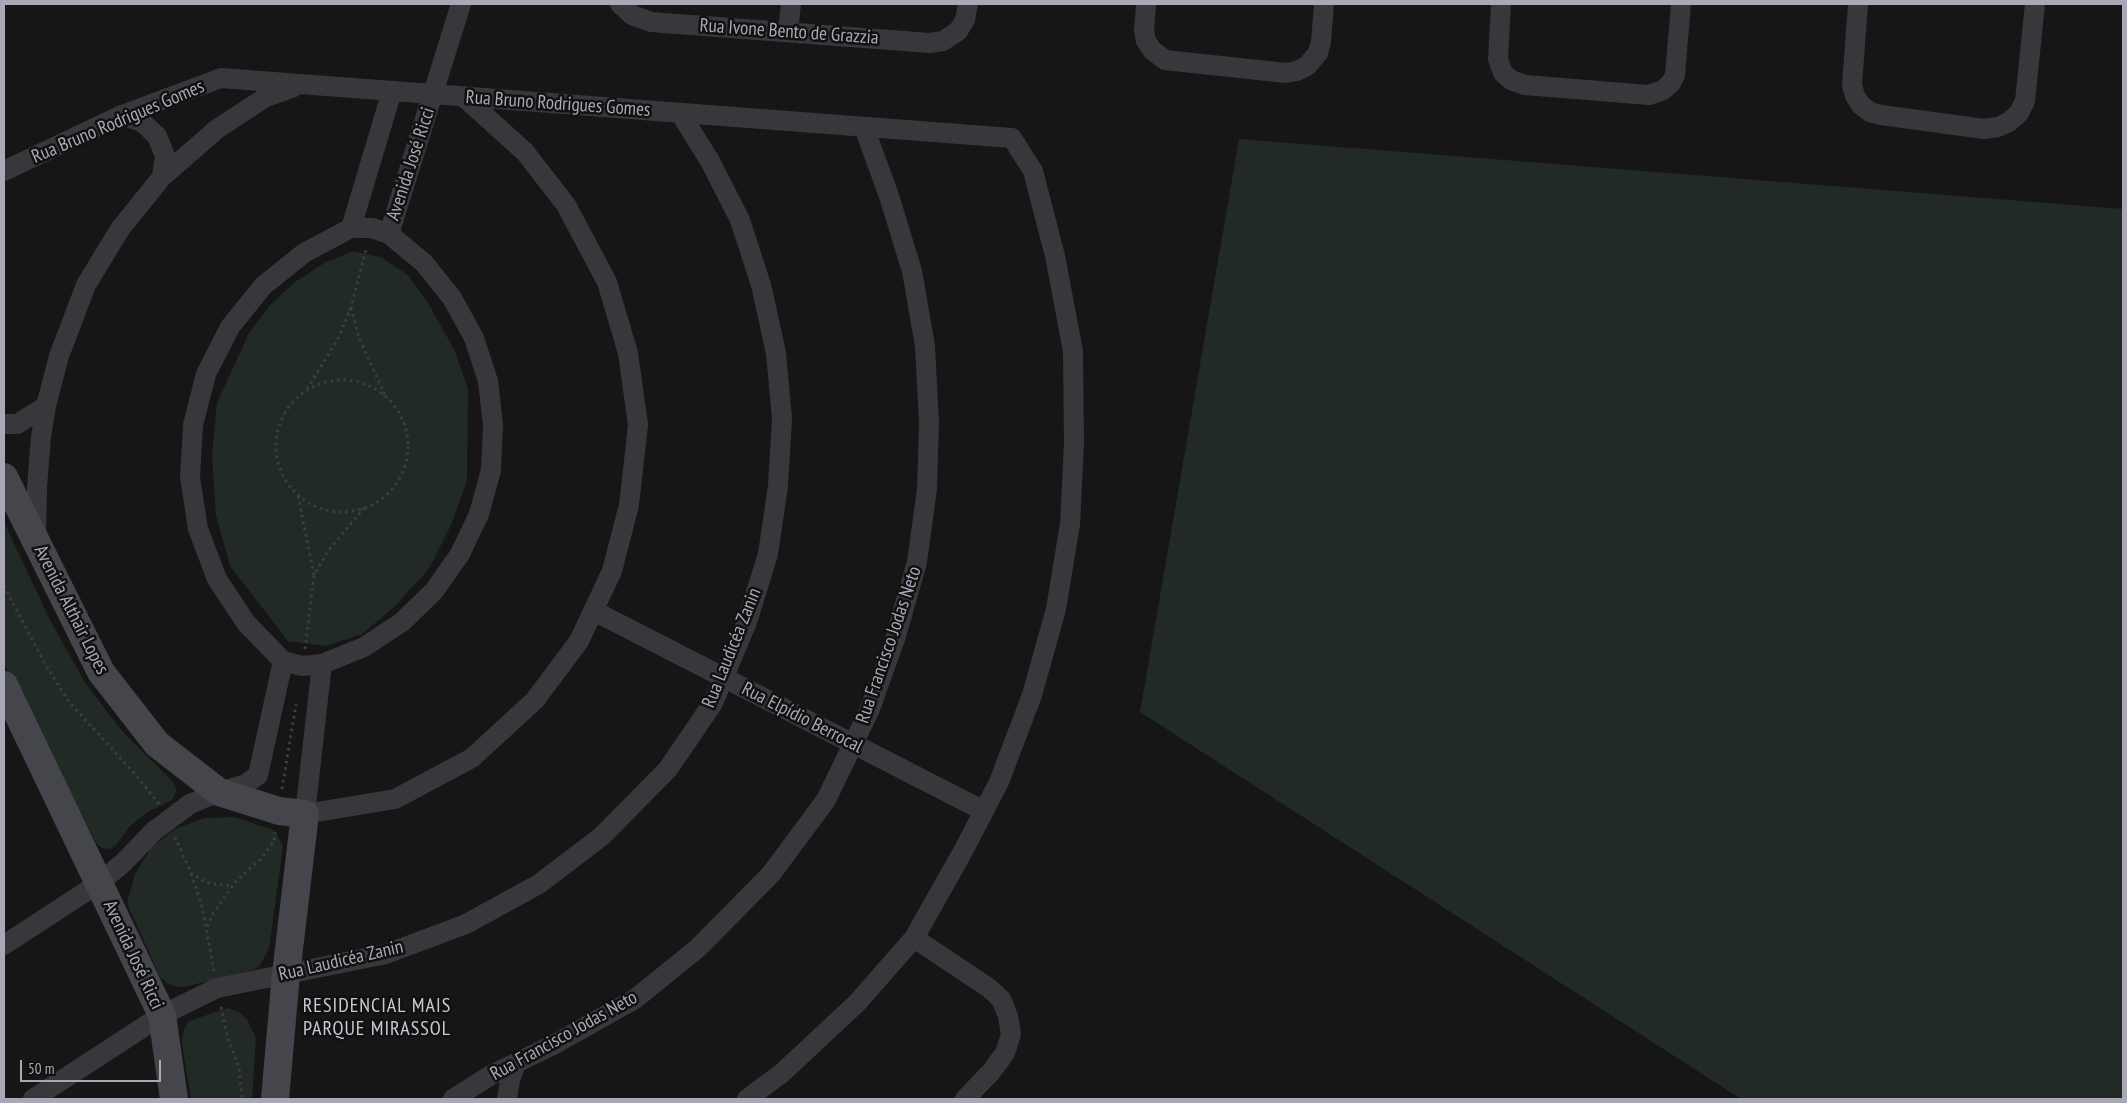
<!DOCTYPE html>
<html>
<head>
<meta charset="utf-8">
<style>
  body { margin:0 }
  #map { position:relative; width:2127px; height:1103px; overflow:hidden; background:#161617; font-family:"PT Sans Narrow",sans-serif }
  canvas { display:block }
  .frame { position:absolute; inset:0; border:5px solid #a9a9b6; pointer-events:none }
  .scale { position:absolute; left:20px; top:1060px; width:141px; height:22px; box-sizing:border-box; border:2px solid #a9a9b6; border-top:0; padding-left:6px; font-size:15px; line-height:18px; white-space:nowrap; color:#a9a9b6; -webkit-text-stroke:4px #111112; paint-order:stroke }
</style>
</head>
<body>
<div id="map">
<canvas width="2127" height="1103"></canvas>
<div class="frame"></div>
<div class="scale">50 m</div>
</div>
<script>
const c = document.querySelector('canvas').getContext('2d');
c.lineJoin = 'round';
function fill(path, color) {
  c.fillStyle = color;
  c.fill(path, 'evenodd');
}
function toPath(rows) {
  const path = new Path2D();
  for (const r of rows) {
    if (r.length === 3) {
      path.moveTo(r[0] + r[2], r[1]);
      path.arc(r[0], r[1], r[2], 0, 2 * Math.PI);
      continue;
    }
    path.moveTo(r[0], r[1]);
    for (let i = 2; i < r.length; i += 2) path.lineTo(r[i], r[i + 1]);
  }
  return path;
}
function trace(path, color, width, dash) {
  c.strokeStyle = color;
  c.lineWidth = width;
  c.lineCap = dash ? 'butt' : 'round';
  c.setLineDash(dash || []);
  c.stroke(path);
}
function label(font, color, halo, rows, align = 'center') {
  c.font = font + ' "PT Sans Narrow",sans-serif';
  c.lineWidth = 5;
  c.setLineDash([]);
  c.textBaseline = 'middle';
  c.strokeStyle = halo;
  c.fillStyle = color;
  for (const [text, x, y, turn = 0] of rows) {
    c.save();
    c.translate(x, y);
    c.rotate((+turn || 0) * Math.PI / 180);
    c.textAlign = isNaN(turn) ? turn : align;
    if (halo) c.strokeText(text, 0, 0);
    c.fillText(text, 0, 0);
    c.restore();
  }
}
const green = toPath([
  [1239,139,2123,209,2123,1099,1741,1099,1140,712],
  [354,251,380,257,408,275,429,305,454,349,468,389,467,480,451,525,429,569,393,608,362,634,326,646,288,641,230,566,216,515,212,455,217,403,249,333,269,306,295,282,326,262],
  [4,522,49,618,84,681,122,731,172,781,176,788,176,792,172,800,148,812,130,826,116,845,110,849,102,848,96,843,4,664],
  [234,817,270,829,276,833,283,846,269,949,260,965,253,970,188,986,178,987,168,984,160,977,127,903,135,874,151,848,175,829,204,818],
  [228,1008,238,1012,247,1019,256,1038,252,1099,191,1099,183,1050,182,1040,184,1030,189,1021]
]);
const path = toPath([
  [351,308,359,338,385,395],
  [342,446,66],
  [307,389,339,337,351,307,367,246],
  [298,496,314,575,328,551,364,508],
  [4,586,44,662,69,702,134,773,159,804],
  [305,649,314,575],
  [282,789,296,704],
  [175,837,191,873,207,883,232,886],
  [191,874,201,902,206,928],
  [214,971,206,929,214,912,238,879,262,858,274,841,275,832],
  [221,1007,227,1036,239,1068,242,1099]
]);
const street = toPath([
  [620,4,632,15,651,22,930,43,943,41,958,31,965,20,968,4],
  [1146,4,1144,31,1146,41,1152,50,1165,60,1286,73,1297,71,1307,66,1318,53,1321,42,1324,4],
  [1501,4,1498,59,1503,73,1511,80,1525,85,1649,95,1663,90,1671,83,1675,75,1681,4],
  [1858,4,1852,85,1855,96,1861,105,1870,112,1881,115,1984,129,1998,127,2009,122,2019,113,2025,101,2035,4],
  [788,32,791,4],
  [122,115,142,122,157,136,165,156,162,177],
  [4,171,122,115,221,78,1012,138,1033,171,1055,256,1073,351,1074,444,1070,524,1056,609,1032,695,999,782,961,855,914,938,857,1003,782,1073,747,1099],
  [351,228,372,228,389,234,424,263,452,298,474,338,488,381,493,425,491,470,479,514,460,554,434,591,402,622,364,647,322,664,302,666,283,661,246,623,217,579,198,529,190,477,193,425,206,374,230,327,263,286,304,253,351,228],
  [351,228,392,91],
  [389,234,461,4],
  [4,424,17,424,46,406],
  [36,538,37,487,41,437,46,406,59,356,86,285,120,229,162,177,217,129,266,97,294,87],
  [594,611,984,811],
  [322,664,305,814,395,799,472,758,535,700,579,641,612,571,629,505,638,425,628,353,607,282,566,205,525,152,464,97],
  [914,938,989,988,1001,999,1008,1016,1011,1034,1005,1053,991,1072,965,1099],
  [4,945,99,883,123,863,154,831,190,804,219,792,246,784,258,775,283,661],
  [33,1099,162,1015,217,988,386,954,466,924,539,884,602,836,668,769,713,703,747,622,768,554,778,486,782,419,776,353,761,285,740,220,710,161,680,113],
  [453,1099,491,1075,553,1045,635,999,698,948,771,874,826,800,870,709,896,636,917,562,927,489,929,423,925,346,912,271,889,196,864,127],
  [507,1099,510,1080,516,1063]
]);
const secondary = toPath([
  [4,477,101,672,157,744,219,792,279,811,305,814,286,974,275,1099],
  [4,685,162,1015,174,1099]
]);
const streetNames = [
  ["Rua Ivone Bento de Grazzia",789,32,4],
  ["Rua Bruno Rodrigues Gomes",558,104,4],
  ["Rua Bruno Rodrigues Gomes",118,122,-23],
  ["Avenida José Ricci",411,164,-72],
  ["Avenida Althair Lopes",71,610,63],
  ["Rua Francisco Jodas Neto",889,645,-71],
  ["Rua Laudicéa Zanin",732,648,-68],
  ["Rua Elpídio Berrocal",802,718,27],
  ["Avenida José Ricci",133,955,65],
  ["Rua Laudicéa Zanin",341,961,-13],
  ["Rua Francisco Jodas Neto",564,1036,-29]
];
const neighbourhoodNames = [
  ["RESIDENCIAL MAIS",377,1006],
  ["PARQUE MIRASSOL",377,1029]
];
fill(green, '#222a26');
trace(path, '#3d3d43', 3, [2.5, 4]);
trace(street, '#38373c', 20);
trace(secondary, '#45454c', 28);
label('19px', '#a9a9b6', '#111112', streetNames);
c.letterSpacing = '1px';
label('20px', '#c9c9d3', '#111112', neighbourhoodNames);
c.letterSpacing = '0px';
</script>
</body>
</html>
